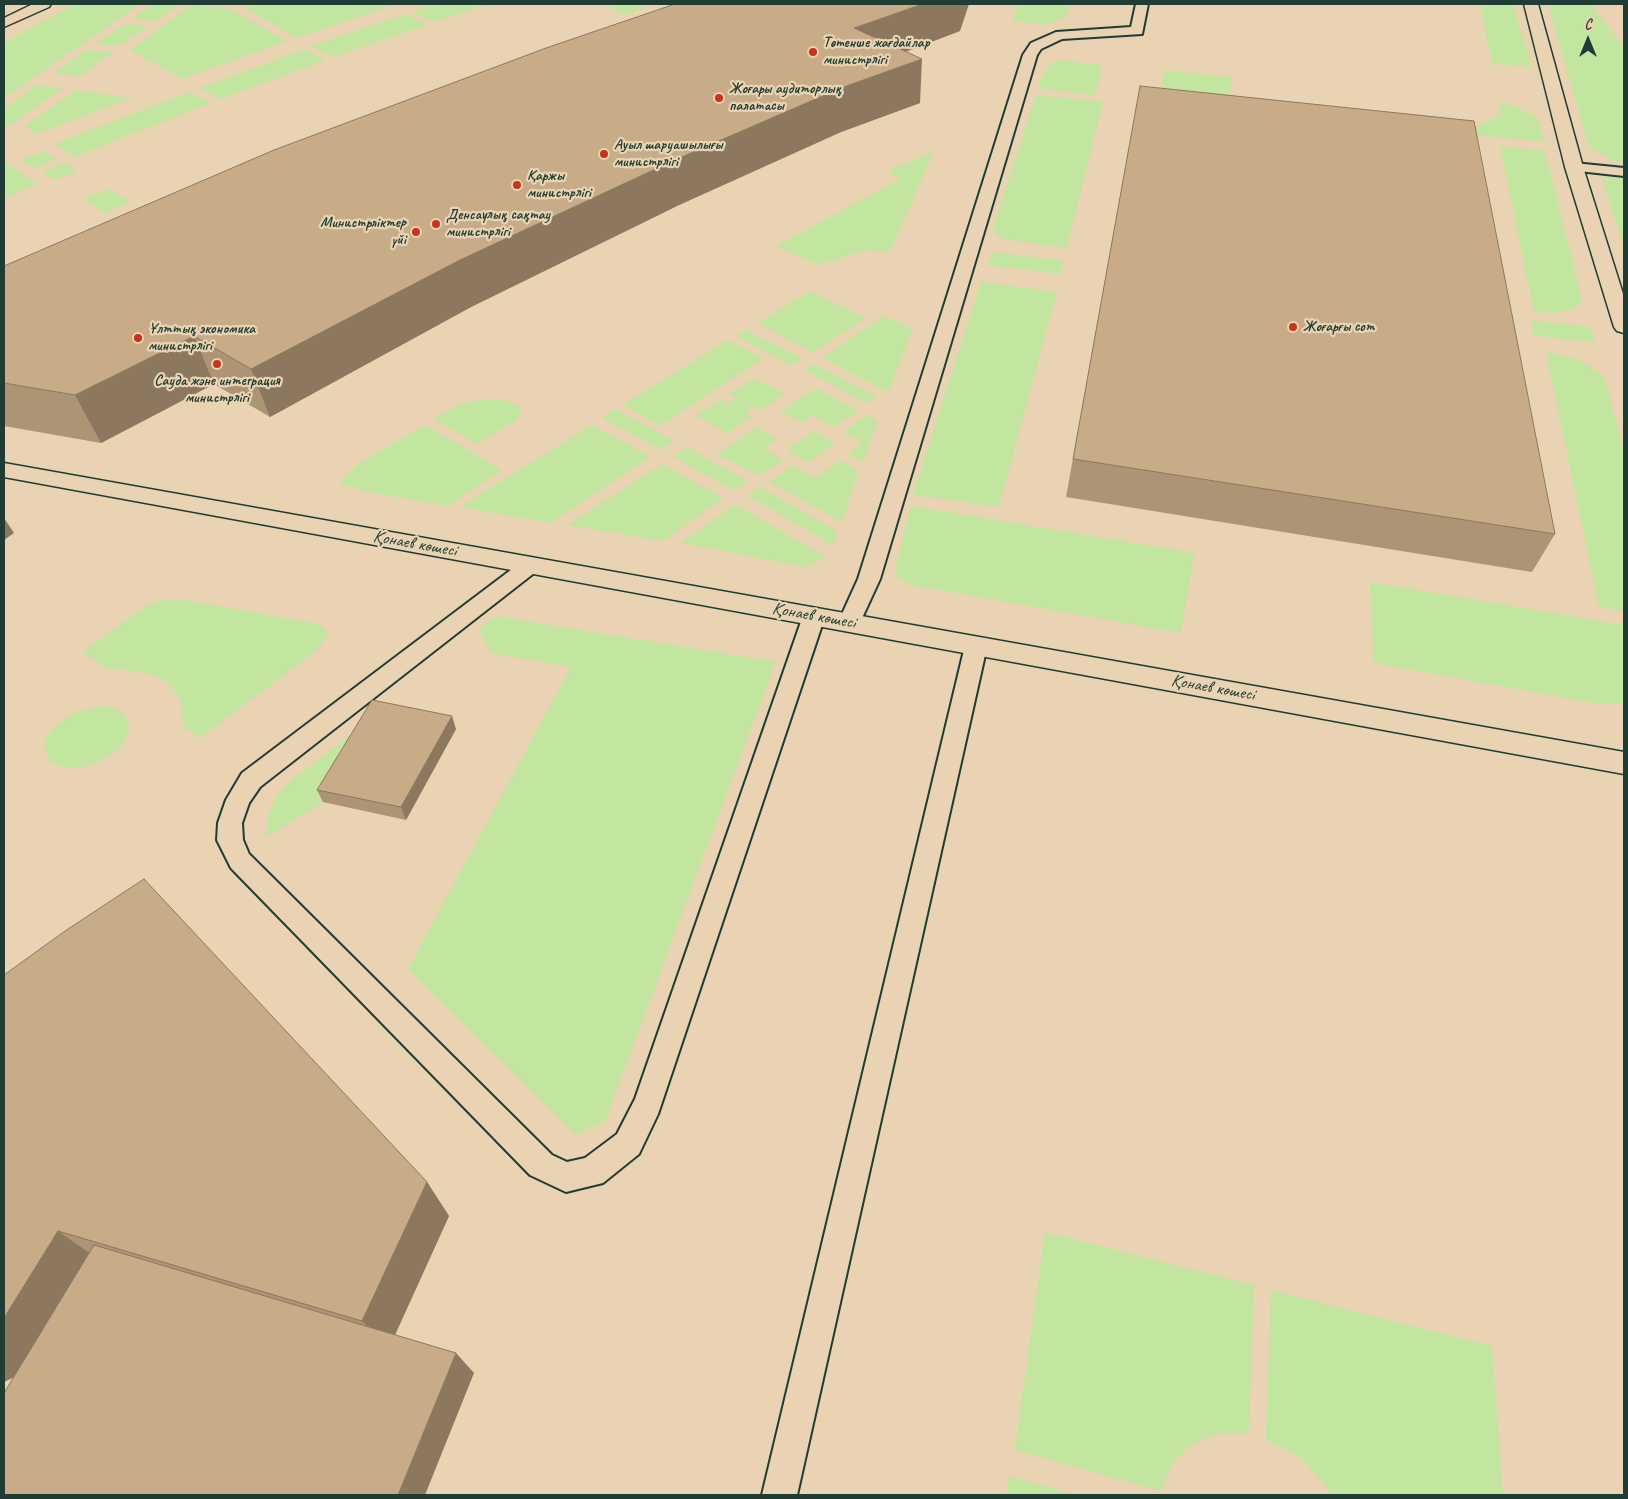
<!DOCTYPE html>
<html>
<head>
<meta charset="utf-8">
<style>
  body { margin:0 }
  #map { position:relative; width:1628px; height:1499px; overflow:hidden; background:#e9d3b2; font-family:Caveat,sans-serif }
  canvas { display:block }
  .frame { position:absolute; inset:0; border:5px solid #1f3d34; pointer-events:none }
  .north { position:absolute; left:1563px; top:15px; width:50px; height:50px; -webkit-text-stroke:4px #e9d3b2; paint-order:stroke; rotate:0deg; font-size:14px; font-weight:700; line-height:20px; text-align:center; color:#1f3d34 }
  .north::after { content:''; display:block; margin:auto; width:18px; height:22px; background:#1f3d34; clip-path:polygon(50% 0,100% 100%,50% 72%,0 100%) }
</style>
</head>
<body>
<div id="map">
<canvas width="1628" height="1499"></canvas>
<div class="frame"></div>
<div class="north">С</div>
</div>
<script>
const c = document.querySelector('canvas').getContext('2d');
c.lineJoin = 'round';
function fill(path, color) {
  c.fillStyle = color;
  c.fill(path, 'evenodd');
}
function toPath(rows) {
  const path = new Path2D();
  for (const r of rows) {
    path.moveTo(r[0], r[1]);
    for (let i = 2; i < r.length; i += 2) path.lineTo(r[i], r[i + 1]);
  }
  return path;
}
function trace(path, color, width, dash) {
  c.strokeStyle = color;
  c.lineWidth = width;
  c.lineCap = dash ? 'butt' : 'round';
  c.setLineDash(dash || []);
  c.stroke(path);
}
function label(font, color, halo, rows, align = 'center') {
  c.font = font + ' Caveat,sans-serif';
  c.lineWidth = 4.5;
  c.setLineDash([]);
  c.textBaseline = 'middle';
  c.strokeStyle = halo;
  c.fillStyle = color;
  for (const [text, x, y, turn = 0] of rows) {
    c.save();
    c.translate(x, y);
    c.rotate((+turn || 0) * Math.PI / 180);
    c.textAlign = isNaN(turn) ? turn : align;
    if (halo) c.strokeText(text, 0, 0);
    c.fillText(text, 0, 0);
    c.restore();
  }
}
const green = toPath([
  [75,4,141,4,4,98,4,43],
  [153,4,181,4,156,21,132,18],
  [193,4,230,9,287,41,182,79,130,50],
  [257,4,385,4,390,6,297,38,244,8],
  [437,4,490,4,434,22,412,12],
  [602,4,637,4,645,8,625,15],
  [1019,4,1070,4,1066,17,1046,25,1012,21],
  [1480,4,1513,4,1532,67,1492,64],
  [1548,4,1591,4,1624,48,1624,162,1614,161,1589,147],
  [406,14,427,25,332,57,311,46],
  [125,23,149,26,120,46,96,44],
  [305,49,326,60,221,99,200,88],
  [87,50,113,52,81,76,53,73],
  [1059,60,1103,65,1094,95,1037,88,1048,66],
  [1165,70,1232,77,1227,116,1161,91],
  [37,85,64,88,4,129,4,109],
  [76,90,131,98,36,134,25,126],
  [189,92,211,103,74,157,54,144],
  [1036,95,1103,102,1067,248,1004,239,996,235,993,229],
  [1499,102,1514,106,1533,115,1539,121,1544,142,1461,134,1501,114],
  [1500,146,1545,151,1581,295,1581,303,1574,309,1553,313,1534,312],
  [44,151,56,159,33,168,21,160],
  [934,151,890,252,865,250,819,265,776,246,901,179,887,171],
  [4,161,37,184,4,198],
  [65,163,78,171,54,180,42,172],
  [1601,176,1624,179,1624,247],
  [109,189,131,202,105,213,83,199],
  [992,252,1064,261,1061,274,988,265],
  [981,282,1057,292,999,507,913,495],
  [810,291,866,318,813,352,757,323],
  [884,316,913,329,888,392,822,358],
  [1531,320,1591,327,1596,343,1534,335],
  [746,330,802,358,792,365,736,336],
  [728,340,763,358,660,426,623,405],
  [1546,352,1580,360,1602,375,1607,385,1624,453,1624,611,1599,607],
  [814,364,877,397,867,403,804,370],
  [754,378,785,394,761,410,753,406,745,412,752,416,727,433,696,416,721,400,728,404,737,399,729,394],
  [816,388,858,411,834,427,812,415,802,422,781,411],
  [484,399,501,399,519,406,522,412,515,421,477,444,434,419,459,405],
  [615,409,674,441,661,450,602,418],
  [867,415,878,421,863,462,848,454,863,442,844,432],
  [426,425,502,470,448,506,363,491,338,483,361,462],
  [592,425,650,457,551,523,460,507],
  [757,427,777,439,763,448,783,460,759,476,717,454],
  [814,431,836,443,809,463,787,450],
  [687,447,748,481,735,491,674,457],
  [841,460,858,472,842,522,769,482,793,465,816,478],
  [662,464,723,498,664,541,568,525],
  [760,487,838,532,833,545,748,496],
  [735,504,826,557,805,567,681,543],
  [911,506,1194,553,1181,633,912,585,898,577,896,566],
  [1370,582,1624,625,1624,704,1594,703,1374,663],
  [170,599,185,600,318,624,328,633,325,640,317,650,200,738,184,727,181,702,170,684,153,675,128,670,108,670,83,652,137,612,152,603],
  [496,616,776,662,605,1121,576,1135,408,969,571,667,491,653,479,628],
  [103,706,114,708,123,713,128,721,129,729,126,739,118,750,94,764,79,768,66,768,54,764,47,757,45,748,46,739,53,728,76,712],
  [378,713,323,802,266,838,269,813,278,795,292,780],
  [1045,1232,1254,1285,1249,1434,1216,1434,1189,1446,1172,1464,1161,1491,1015,1450],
  [1271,1290,1492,1346,1503,1495,1332,1495,1325,1484,1300,1457,1266,1440],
  [1009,1476,1076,1495,1007,1495]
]);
const lane = toPath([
  [1136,4,1148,4,1142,34,1062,39,1041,49,1037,55,880,579,857,629,849,631,841,629,838,623,858,579,1023,55,1031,43,1056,32,1131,27,1136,4],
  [1574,163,1624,168,1624,176,1569,170,1567,167,1574,163],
  [531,558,538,560,541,565,538,570,260,787,249,803,242,823,243,840,249,854,552,1155,567,1162,585,1158,617,1134,635,1099,803,616,806,611,814,608,822,611,825,616,658,1114,639,1154,603,1183,566,1192,530,1175,231,868,217,840,218,823,226,800,242,773,524,560,531,558],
  [976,638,984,640,987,646,797,1495,762,1495,965,646,968,640,976,638]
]);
const street = toPath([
  [1524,4,1538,4,1583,167,1624,297,1624,333,1617,331,1614,327,1565,167,1524,4]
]);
const secondary = toPath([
  [33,4,51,4,49,7,4,27,4,18,33,4],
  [4,463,1624,752,1624,774,4,477,4,463]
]);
const wall = toPath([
  [960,31,906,52,920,103,841,132,679,205,471,307,270,417,214,384,101,443,4,426,4,266],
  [1140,86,1555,534,1532,572,1066,497],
  [456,729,406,820,323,802,317,790],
  [4,975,427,1182,449,1216,395,1335,474,1373,13,1378,4,1382]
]);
const shadedWall = toPath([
  [923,4,969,4,960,31,853,71,854,28],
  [922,59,920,103,841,132,679,205,471,307,270,417,251,369,460,260,675,160,841,88],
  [194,336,214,384,101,443,75,395],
  [4,518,14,533,4,540],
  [452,716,456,729,406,820,401,807],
  [427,1182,449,1216,389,1348,362,1321],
  [58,1231,102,1262,43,1362,4,1382,4,1318],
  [456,1353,474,1373,425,1495,398,1495]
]);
const building = toPath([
  [675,4,923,4,854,28,922,59,841,88,675,160,460,260,251,369,194,336,75,395,4,383,4,266,274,150,546,48,675,4],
  [1140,86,1474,121,1555,534,1073,459,1140,86],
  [372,700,452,716,401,807,317,790,372,700],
  [144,879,427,1182,362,1321,58,1231,4,1318,4,975,65,931,144,879],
  [94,1245,456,1353,398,1495,4,1495,4,1393,94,1245]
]);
const markers = [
  [813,52,5,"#c8321e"],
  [719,98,5,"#c8321e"],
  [604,154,5,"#c8321e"],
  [517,185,5,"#c8321e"],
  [436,224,5,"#c8321e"],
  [416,232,5,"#c8321e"],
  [1293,327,5,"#c8321e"],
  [138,338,5,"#c8321e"],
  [217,364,5,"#c8321e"]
];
const farPoinames = [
  ["Төтенше жағдайлар",823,43],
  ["министрлігі",823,60],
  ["Жоғары аудиторлық",729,89],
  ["палатасы",729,106],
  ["Ауыл шаруашылығы",614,145],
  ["министрлігі",614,162],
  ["Қаржы",527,176],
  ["министрлігі",527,193],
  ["Денсаулық сақтау",446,215],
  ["министрлігі",446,232],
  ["Министрліктер",406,223,"right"],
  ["үйі",406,240,"right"],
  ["Жоғарғы сот",1303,327],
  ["Ұлттық экономика",148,329],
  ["министрлігі",148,346],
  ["Сауда жəне интеграция",217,381,"center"],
  ["министрлігі",217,398,"center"]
];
const streetNames = [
  ["Қонаев көшесі",415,544,10],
  ["Қонаев көшесі",814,616,10],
  ["Қонаев көшесі",1213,688,10]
];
fill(green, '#c2e59f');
trace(lane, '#1f3d34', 4);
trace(street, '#1f3d34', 3);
trace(secondary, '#1f3d34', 3);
fill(lane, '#e9d3b2');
fill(street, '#e9d3b2');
fill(secondary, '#e9d3b2');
fill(wall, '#ac9475');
fill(shadedWall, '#8c785f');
fill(building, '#c8ac88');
trace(building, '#8c785f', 1);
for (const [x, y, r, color] of markers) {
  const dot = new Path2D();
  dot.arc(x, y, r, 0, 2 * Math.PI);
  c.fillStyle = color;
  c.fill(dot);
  trace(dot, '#e9d3b2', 2);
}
label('bold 15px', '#1f3d34', '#e9d3b2', farPoinames, 'left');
label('18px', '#1f3d34', '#e9d3b2', streetNames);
</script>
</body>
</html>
